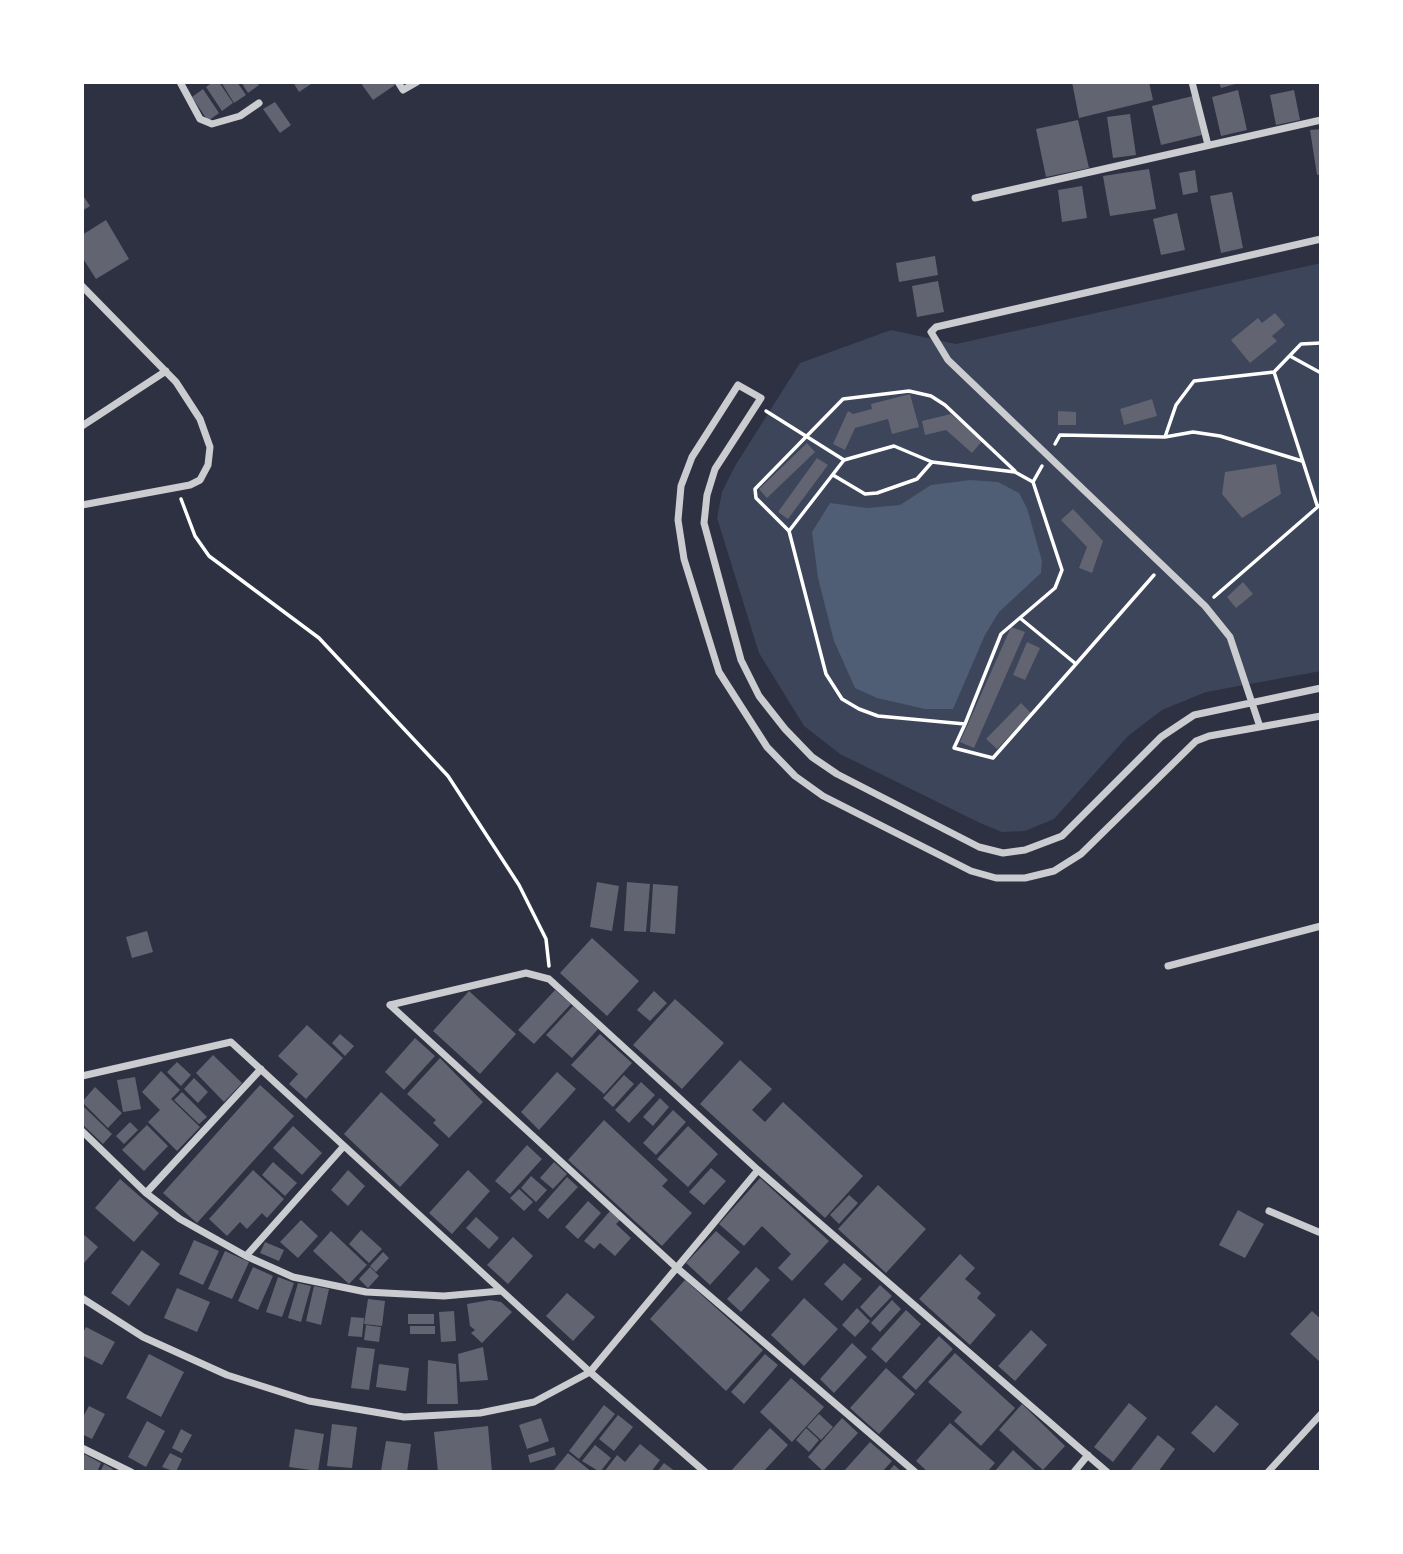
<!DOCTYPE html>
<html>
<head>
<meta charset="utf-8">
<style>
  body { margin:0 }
  #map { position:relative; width:1403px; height:1554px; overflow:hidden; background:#2d3142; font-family:"Work Sans",sans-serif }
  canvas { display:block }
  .frame { position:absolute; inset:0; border:84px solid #fff; pointer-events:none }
</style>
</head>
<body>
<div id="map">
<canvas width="1403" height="1554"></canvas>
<div class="frame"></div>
</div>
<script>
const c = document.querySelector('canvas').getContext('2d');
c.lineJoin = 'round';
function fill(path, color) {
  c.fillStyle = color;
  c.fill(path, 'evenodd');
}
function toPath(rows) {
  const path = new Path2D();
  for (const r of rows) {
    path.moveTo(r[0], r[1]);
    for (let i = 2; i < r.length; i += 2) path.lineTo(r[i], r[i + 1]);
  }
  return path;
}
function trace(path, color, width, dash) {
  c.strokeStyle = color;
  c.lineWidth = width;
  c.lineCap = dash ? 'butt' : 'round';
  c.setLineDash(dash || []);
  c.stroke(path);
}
const green = toPath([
  [1321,263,1321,671,1206,692,1162,710,1128,736,1054,819,1025,831,1002,832,980,823,840,754,804,726,759,653,717,518,722,492,735,466,800,363,891,330,956,344]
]);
const water = toPath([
  [970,480,998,482,1019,493,1027,508,1042,561,1041,573,999,612,985,635,953,709,925,709,877,698,855,688,834,641,818,578,812,532,830,503,867,508,900,505,931,485]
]);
const building = toPath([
  [213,82,219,82,233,103,222,111,206,87],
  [221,82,237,82,246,95,234,103],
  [241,82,257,82,259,85,248,93],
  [293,82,314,82,299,92],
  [360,82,393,82,395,85,373,100],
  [1072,82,1149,82,1153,100,1079,118],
  [1219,82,1239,82,1239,83,1221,88],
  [203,89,219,113,208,121,192,97],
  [1238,90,1247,130,1221,136,1212,97],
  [1294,90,1300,120,1276,125,1270,95],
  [1193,96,1202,135,1161,145,1152,106],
  [275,102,291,125,280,133,263,109],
  [1130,114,1136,155,1113,158,1107,117],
  [1078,120,1089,168,1046,177,1036,129],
  [1321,129,1321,174,1317,175,1310,130],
  [1149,169,1156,209,1110,216,1103,176],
  [1195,170,1198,192,1183,195,1179,173],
  [1082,186,1087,218,1062,222,1058,190],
  [1232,192,1243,248,1221,253,1210,196],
  [82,194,90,206,82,211],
  [1177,213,1185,250,1161,255,1153,219],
  [106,220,129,259,96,279,82,257,82,235],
  [935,256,938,275,899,282,896,263],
  [938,281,944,312,917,317,912,286],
  [1275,313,1285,325,1272,336,1277,341,1250,363,1231,340,1258,318,1262,323],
  [910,394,919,427,892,434,888,419,855,428,845,450,833,444,848,411,853,414,872,409,871,404],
  [1152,399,1157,416,1124,425,1120,409],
  [1058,411,1076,412,1076,425,1058,425],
  [951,414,982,441,972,453,946,430,925,435,922,421],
  [807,443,815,452,767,498,759,489],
  [817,458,828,465,788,519,778,512],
  [1276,464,1281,494,1242,518,1222,494,1225,472],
  [1073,509,1103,541,1092,573,1079,568,1087,547,1061,520],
  [1243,582,1253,594,1236,608,1227,597],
  [1011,627,1025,632,974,748,960,742],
  [1027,642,1040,648,1025,680,1013,675],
  [1021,703,1031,713,997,749,986,739],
  [597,882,619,886,612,931,590,927],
  [627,882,650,884,646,932,624,931],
  [653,884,678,886,675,934,650,932],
  [147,931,153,952,132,958,126,937],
  [592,938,639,981,607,1016,560,973],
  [555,990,571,1004,534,1044,518,1030],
  [469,991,516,1034,480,1074,433,1031],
  [654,991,667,1003,650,1021,637,1010],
  [675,999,724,1043,682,1089,633,1045],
  [573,1006,598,1029,572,1058,546,1035],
  [307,1025,343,1058,306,1099,289,1084,298,1074,278,1056],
  [340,1034,354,1046,345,1056,332,1043],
  [600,1034,632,1063,604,1094,571,1065],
  [415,1038,435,1056,404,1090,385,1072],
  [213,1055,242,1083,224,1102,196,1073],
  [440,1058,483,1102,449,1138,433,1123,436,1120,407,1094],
  [740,1060,772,1089,752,1110,765,1122,783,1102,863,1176,825,1218,700,1104],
  [177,1062,191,1075,181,1086,167,1072],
  [161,1071,180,1090,171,1099,200,1127,177,1151,148,1122,160,1110,142,1092],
  [557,1072,576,1089,539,1130,521,1112],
  [624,1075,634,1084,613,1107,603,1098],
  [135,1077,141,1109,123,1112,117,1080],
  [194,1078,208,1092,198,1103,184,1089],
  [641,1082,655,1095,629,1123,615,1110],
  [260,1085,294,1116,197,1223,163,1193],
  [95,1087,122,1113,108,1128,82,1102],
  [182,1092,207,1117,199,1124,174,1100],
  [381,1092,439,1145,400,1187,344,1134],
  [660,1098,669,1107,653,1126,643,1117],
  [82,1105,112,1134,103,1144,82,1124],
  [673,1110,686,1122,656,1155,643,1143],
  [604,1120,668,1180,662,1186,692,1213,662,1246,568,1160],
  [130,1122,138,1130,124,1144,116,1136],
  [147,1125,168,1146,144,1171,122,1150],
  [293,1126,322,1153,302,1175,273,1148],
  [688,1126,718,1154,688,1187,657,1159],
  [527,1145,542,1159,510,1194,495,1181],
  [273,1162,297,1183,285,1196,262,1175],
  [554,1162,567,1174,553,1189,540,1178],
  [711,1168,726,1181,704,1205,689,1192],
  [253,1170,284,1199,267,1218,262,1213,247,1229,240,1222,227,1236,209,1219],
  [348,1170,365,1186,348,1206,331,1190],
  [468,1170,490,1191,452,1234,429,1213],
  [531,1176,547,1190,536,1202,521,1188],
  [567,1177,578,1187,548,1219,538,1210],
  [760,1178,829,1241,792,1281,778,1268,791,1254,762,1226,744,1246,719,1224],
  [120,1179,159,1213,134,1242,95,1208],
  [878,1185,926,1229,886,1273,838,1229],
  [519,1189,533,1202,524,1211,510,1198],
  [849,1195,858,1203,839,1224,830,1215],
  [588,1201,601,1213,578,1239,565,1227],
  [1238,1210,1264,1224,1245,1258,1219,1245],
  [610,1211,620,1220,616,1224,631,1238,615,1256,600,1243,594,1249,584,1241],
  [476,1217,499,1238,489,1249,466,1228],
  [301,1220,318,1236,298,1258,280,1242],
  [361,1230,382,1249,369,1263,349,1244],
  [331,1231,367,1265,349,1284,313,1251],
  [716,1231,740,1252,710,1285,686,1263],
  [82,1233,98,1247,84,1263,82,1262],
  [513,1237,533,1256,508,1284,487,1265],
  [194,1240,219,1251,203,1285,179,1274],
  [265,1242,284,1250,279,1261,260,1253],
  [142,1250,160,1264,129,1306,111,1293],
  [225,1251,249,1262,232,1299,208,1289],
  [383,1252,389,1258,376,1272,370,1266],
  [960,1254,975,1268,965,1279,981,1293,977,1298,996,1315,970,1345,919,1299],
  [844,1263,862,1279,842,1301,824,1284],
  [253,1267,273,1276,258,1310,238,1301],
  [370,1267,379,1276,368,1288,359,1279],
  [756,1267,770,1280,741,1312,727,1299],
  [278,1277,294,1283,282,1317,266,1312],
  [685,1280,763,1350,726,1391,650,1319],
  [298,1283,311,1286,301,1322,288,1318],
  [880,1285,892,1296,871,1318,860,1307],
  [314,1286,329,1289,321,1325,306,1321],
  [177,1288,210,1302,197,1332,164,1318],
  [567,1293,595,1317,573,1341,546,1316],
  [804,1298,838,1329,804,1366,771,1335],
  [368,1299,385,1301,382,1326,364,1324],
  [490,1300,501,1302,512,1312,482,1343,471,1333,475,1330,470,1326,467,1304],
  [892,1300,901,1309,880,1332,871,1323],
  [857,1308,870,1321,855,1337,842,1325],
  [906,1310,921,1324,886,1363,871,1349],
  [454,1311,456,1341,441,1342,439,1312],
  [1312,1311,1321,1319,1321,1363,1290,1334],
  [408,1314,434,1314,434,1324,408,1324],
  [351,1317,364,1318,362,1337,348,1336],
  [366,1325,381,1327,379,1342,364,1340],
  [410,1326,435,1326,435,1334,410,1334],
  [86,1327,115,1342,102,1365,82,1355,82,1334],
  [1031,1330,1047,1345,1015,1381,998,1366],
  [939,1336,953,1349,916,1390,902,1377],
  [852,1343,867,1357,834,1393,820,1379],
  [357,1347,375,1349,369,1390,351,1388],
  [483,1347,488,1380,460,1382,458,1354],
  [955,1353,1015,1408,981,1446,954,1421,962,1412,928,1382],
  [149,1354,184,1372,161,1417,126,1398],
  [765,1354,778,1365,744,1404,731,1392],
  [428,1360,456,1364,458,1404,427,1404],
  [379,1364,409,1368,406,1391,376,1387],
  [886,1368,915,1394,879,1434,850,1408],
  [791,1378,824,1407,792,1442,760,1412],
  [1129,1403,1147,1418,1113,1462,1094,1447],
  [1022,1404,1065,1446,1043,1470,999,1430],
  [604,1405,615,1414,579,1459,569,1451],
  [1216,1405,1239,1424,1214,1453,1191,1433],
  [89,1406,105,1414,92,1439,82,1434,82,1419],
  [819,1414,833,1427,821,1440,807,1427],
  [618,1415,633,1427,614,1451,599,1439],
  [541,1418,549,1441,527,1449,519,1425],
  [842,1418,858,1433,823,1471,808,1457],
  [147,1421,165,1431,146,1467,128,1457],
  [950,1423,995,1463,987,1472,928,1472,916,1461],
  [332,1424,357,1427,352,1468,327,1466],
  [488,1426,492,1472,438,1472,434,1432],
  [770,1428,788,1445,763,1472,730,1472],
  [806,1428,819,1440,809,1452,796,1440],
  [181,1429,192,1435,182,1453,172,1448],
  [295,1429,324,1434,318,1471,289,1467],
  [1158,1435,1175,1449,1158,1472,1129,1472],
  [386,1441,411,1444,407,1472,381,1471],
  [870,1442,892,1461,882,1472,843,1472],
  [640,1444,660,1460,651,1472,604,1472,617,1455,625,1462],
  [595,1445,611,1458,600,1472,582,1461],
  [554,1447,556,1455,530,1463,528,1455],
  [1013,1450,1037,1472,994,1472],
  [82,1453,101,1463,97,1472,82,1472],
  [170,1453,182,1459,176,1472,162,1467],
  [568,1453,592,1472,554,1470],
  [664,1463,676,1472,657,1472],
  [104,1464,113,1469,111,1472,100,1472],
  [894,1465,902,1472,888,1472]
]);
const path = toPath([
  [1290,356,1321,373],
  [1274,372,1317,505],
  [766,411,844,460],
  [1165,437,1176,405,1194,381,1274,372,1301,344,1321,343],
  [1055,444,1060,435,1165,437,1193,432,1220,436,1302,461],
  [833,475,865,494,877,493,917,479,932,462],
  [1033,482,1042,466],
  [181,499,195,536,209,556,319,638,448,776,519,885,546,939,549,966],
  [789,531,756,498,755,489,843,399,909,391,931,396,945,405,1015,471],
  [1214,597,1321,504],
  [1020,618,1076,664,1154,575],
  [965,724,878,716,859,709,842,699,826,674,789,531,844,460,894,446,932,462,1015,472,1033,482,1062,570,1055,588,1001,634,965,724,954,748,993,758,1076,664]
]);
const minor = toPath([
  [180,82,200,119,212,124,240,116,259,103],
  [398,82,403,90,417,82],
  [1192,82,1208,145],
  [975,198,1321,120],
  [82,286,176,382,200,419,210,447,208,465,200,480,190,485,82,505],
  [82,426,166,371],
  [1321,688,1194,715,1161,737,1062,836,1025,850,1003,853,979,847,837,774,812,757,785,729,759,696,741,660,704,523,707,495,715,469,761,398,738,385,692,457,681,486,678,520,684,559,719,672,767,747,795,776,823,796,971,871,996,878,1025,878,1054,871,1081,854,1196,741,1209,736,1321,716],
  [1260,727,1230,637,1205,606,948,360,931,332,936,327,1321,239],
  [1168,966,1321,926],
  [390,1005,526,973,549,979,758,1170,1107,1472],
  [390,1005,677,1268,915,1472],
  [82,1076,231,1042,590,1372,705,1472],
  [82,1131,146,1193,180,1219,246,1256,293,1277,366,1292,444,1296,501,1291],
  [146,1193,261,1069],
  [1269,1211,1321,1233],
  [246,1256,344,1146],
  [82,1298,143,1337,227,1375,309,1401,404,1417,480,1413,534,1402,590,1372,758,1170],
  [82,1448,131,1472],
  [1074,1472,1088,1455],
  [1268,1472,1321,1414]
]);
fill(green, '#3c4559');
fill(water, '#4f5d75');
fill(building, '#626471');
trace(path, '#fff', 3.5);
trace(minor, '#caccd0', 7);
</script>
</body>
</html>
